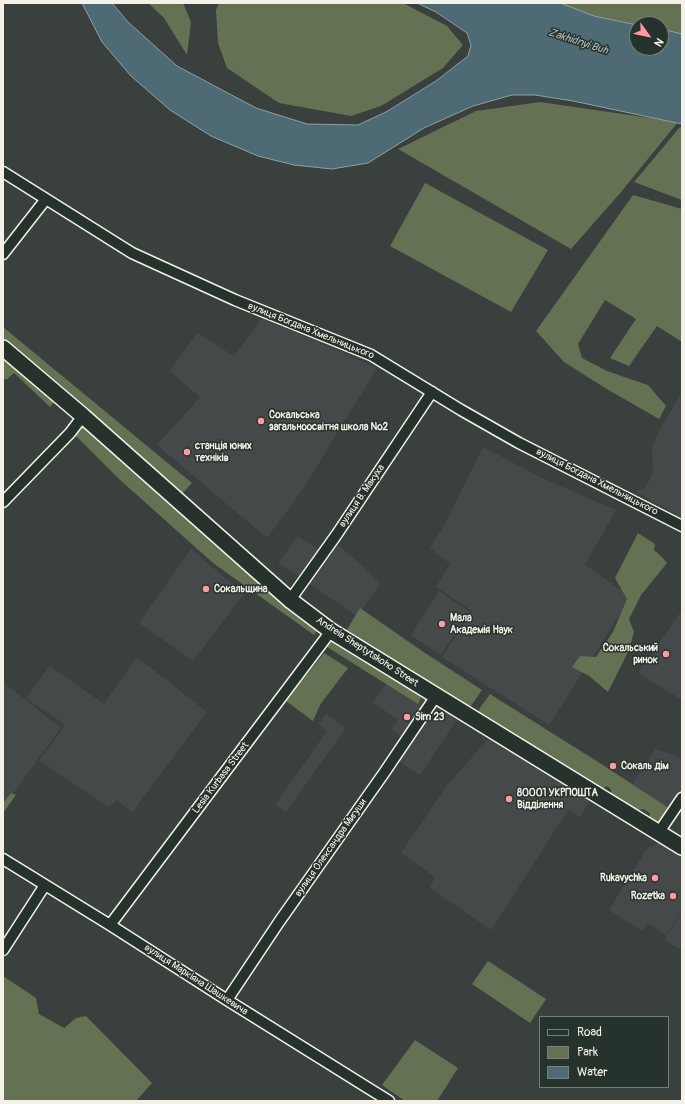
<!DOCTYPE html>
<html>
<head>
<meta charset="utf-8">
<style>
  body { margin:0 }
  #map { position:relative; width:685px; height:1104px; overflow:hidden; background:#39403e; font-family:Pangolin,sans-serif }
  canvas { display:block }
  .frame { position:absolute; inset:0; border:4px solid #f4f1e8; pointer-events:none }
  .legend { position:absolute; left:539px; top:1016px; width:130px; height:72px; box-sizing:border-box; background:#26332d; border:1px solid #787f78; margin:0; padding:5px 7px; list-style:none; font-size:12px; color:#f4f1e8 }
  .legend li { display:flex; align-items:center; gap:8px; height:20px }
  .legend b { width:20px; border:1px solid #787f78 }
  .north { position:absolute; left:629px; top:16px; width:40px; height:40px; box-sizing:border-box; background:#26332d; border:1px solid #787f78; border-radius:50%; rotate:123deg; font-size:11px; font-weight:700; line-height:16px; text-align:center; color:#f4f1e8 }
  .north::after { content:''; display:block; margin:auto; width:14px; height:18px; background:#ff9aa2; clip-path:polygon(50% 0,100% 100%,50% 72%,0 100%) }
</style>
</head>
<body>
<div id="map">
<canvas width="685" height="1104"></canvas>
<div class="frame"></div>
<ul class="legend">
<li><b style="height:5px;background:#26332d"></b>Road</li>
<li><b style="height:11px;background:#647152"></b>Park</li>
<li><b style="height:11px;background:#4e6a74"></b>Water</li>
</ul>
<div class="north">N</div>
</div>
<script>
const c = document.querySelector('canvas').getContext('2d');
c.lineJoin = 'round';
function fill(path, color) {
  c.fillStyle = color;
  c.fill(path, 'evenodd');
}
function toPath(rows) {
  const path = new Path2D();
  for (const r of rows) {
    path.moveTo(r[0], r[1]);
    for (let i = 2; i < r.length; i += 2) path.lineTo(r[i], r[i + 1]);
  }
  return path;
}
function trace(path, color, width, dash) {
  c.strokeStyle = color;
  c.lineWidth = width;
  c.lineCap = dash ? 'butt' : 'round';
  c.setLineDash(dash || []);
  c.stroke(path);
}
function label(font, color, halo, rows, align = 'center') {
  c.font = font + ' Pangolin,sans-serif';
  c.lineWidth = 3;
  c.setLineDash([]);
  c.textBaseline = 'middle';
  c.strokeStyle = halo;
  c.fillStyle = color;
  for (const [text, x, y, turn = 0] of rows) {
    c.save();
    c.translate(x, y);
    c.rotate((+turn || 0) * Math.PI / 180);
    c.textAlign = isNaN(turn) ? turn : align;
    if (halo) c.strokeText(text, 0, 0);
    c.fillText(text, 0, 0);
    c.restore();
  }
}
const built = toPath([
  [262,318,316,341,377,368,303,489,267,538,157,445,200,397,170,371,197,333,234,356],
  [682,392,682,518,635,491,644,489,653,473,652,447,659,431],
  [483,447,546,480,616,510,585,565,631,597,549,725,442,657,472,611,436,587,450,564,430,548,445,524],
  [298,536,327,556,336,543,366,569,380,584,357,616,278,563],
  [191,549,244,594,193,661,139,623],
  [439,591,470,612,441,655,411,635],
  [682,610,682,700,638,673],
  [137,657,207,712,132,813,117,800,109,807,39,761,65,725,26,698,50,666,104,704],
  [391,677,446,710,456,721,420,775,389,755,403,738,391,729,398,720,373,702],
  [4,683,61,728,3,807,3,684],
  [326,714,346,728,286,812,275,805,327,731,318,724],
  [491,736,592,798,580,817,568,810,491,930,430,888,435,877,401,853,448,784],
  [655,749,676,756,682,760,682,806,673,819,628,791],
  [669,827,682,836,682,911,666,935,647,923,642,931,609,910,646,850,658,842],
  [682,912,682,950,664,940]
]);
const green = toPath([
  [148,3,183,3,191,22,187,55,164,18],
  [219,3,403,3,447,26,463,45,443,68,381,106,351,116,279,103,227,68,218,43,216,10],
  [531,3,682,3,682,43,661,38,661,24,637,24,637,34],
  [540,102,678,122,621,192,571,249,398,149,476,111],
  [680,127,682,128,682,200,634,182],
  [425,183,548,250,511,312,390,246],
  [633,195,682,209,682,342,657,326,629,366,610,358,636,319,605,300,578,344,582,358,607,371,648,385,666,406,659,419,605,388,564,362,536,331],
  [3,327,192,483,181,495,3,338],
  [3,354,57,399,50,407,14,373,6,380,3,377],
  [82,423,319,627,314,635,213,563,119,479,74,434],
  [638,533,655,544,654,550,663,558,667,563,641,595,629,619,634,632,629,650,608,692,589,676,572,667,580,656,596,657,613,632,627,599,615,578],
  [360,608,425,653,482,690,468,710,345,633],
  [333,639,422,695,418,704,327,647],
  [324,653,348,668,320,705,313,721,286,701],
  [490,694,606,767,670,809,658,825,649,819,650,813,643,809,637,811,611,795,611,789,606,786,602,791,477,715,480,708],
  [11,793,16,795,3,813,3,803],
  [488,961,546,999,530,1023,472,984],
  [3,976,36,998,39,1014,64,1028,76,1018,86,1016,152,1083,136,1101,3,1101],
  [415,1040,458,1068,437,1101,405,1101,382,1085]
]);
const water = toPath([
  [82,3,112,3,128,22,177,66,256,108,307,124,358,125,386,112,436,81,468,56,471,45,467,33,436,12,417,3,560,3,594,16,637,25,637,48,661,48,661,29,682,34,682,124,573,101,535,95,512,95,473,106,424,128,368,163,332,169,294,165,258,156,211,136,170,110,131,76,102,42,82,3]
]);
const street = toPath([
  [3,172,132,253,235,300,371,355,461,410,519,443,682,526],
  [3,254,46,199],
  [3,502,70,433,83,416],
  [290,600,337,534,432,392],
  [659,832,682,798],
  [3,859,110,925,227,1000,389,1101],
  [110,925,331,631],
  [3,950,45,885],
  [227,1000,279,922,384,773,436,696]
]);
const secondary = toPath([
  [3,348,83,416,290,600,331,631,682,847]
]);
const markers = [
  [261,421,4,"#ff9aa2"],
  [187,452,4,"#ff9aa2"],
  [206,589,4,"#ff9aa2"],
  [442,624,4,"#ff9aa2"],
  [666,654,4,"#ff9aa2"],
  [407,717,4,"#ff9aa2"],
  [613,766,4,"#ff9aa2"],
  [509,799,4,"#ff9aa2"],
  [655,878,4,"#ff9aa2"],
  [673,896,4,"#ff9aa2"]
];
const streetNames = [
  ["вулиця Богдана Хмельницького",311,331,22],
  ["вулиця Богдана Хмельницького",597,482,27],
  ["вулиця В. Макуха",362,496,-56],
  ["Andreia Sheptytskoho Street",367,652,33],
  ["Lesia Kurbasa Street",221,778,-53],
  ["вулиця Олександра Мигуши",331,848,-55],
  ["вулиця Маркіяна Шашкевича",196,980,33]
];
const poiNames = [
  ["Сокальська",269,415],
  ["загальноосвітня школа №2",269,427],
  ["станція юних",195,446],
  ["техніків",195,458],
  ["Сокальщина",214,589],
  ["Мала",450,618],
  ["Академія Наук",450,630],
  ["Сокальський",658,648,"right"],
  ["ринок",658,660,"right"],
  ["Sim 23",415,717],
  ["Сокаль дім",621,766],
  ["80001 УКРПОШТА",517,793],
  ["Відділення",517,805],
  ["Rukavychka",647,878,"right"],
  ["Rozetka",665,896,"right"]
];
const waterNames = [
  ["Zakhidnyi Buh",578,42,18]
];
fill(built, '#46494a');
fill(green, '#647152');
fill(water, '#4e6a74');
trace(water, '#90a0a2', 1);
trace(street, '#f4f1e8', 13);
trace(secondary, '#f4f1e8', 18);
trace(street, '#26332d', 10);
trace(secondary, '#26332d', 15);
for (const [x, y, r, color] of markers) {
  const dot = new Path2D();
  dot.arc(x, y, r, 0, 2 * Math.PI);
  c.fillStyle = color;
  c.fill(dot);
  trace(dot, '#26332d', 1.5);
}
label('10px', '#f4f1e8', '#26332d', streetNames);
label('bold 10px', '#f4f1e8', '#26332d', poiNames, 'left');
label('italic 11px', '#b2bbba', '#26332d', waterNames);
</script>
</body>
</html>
